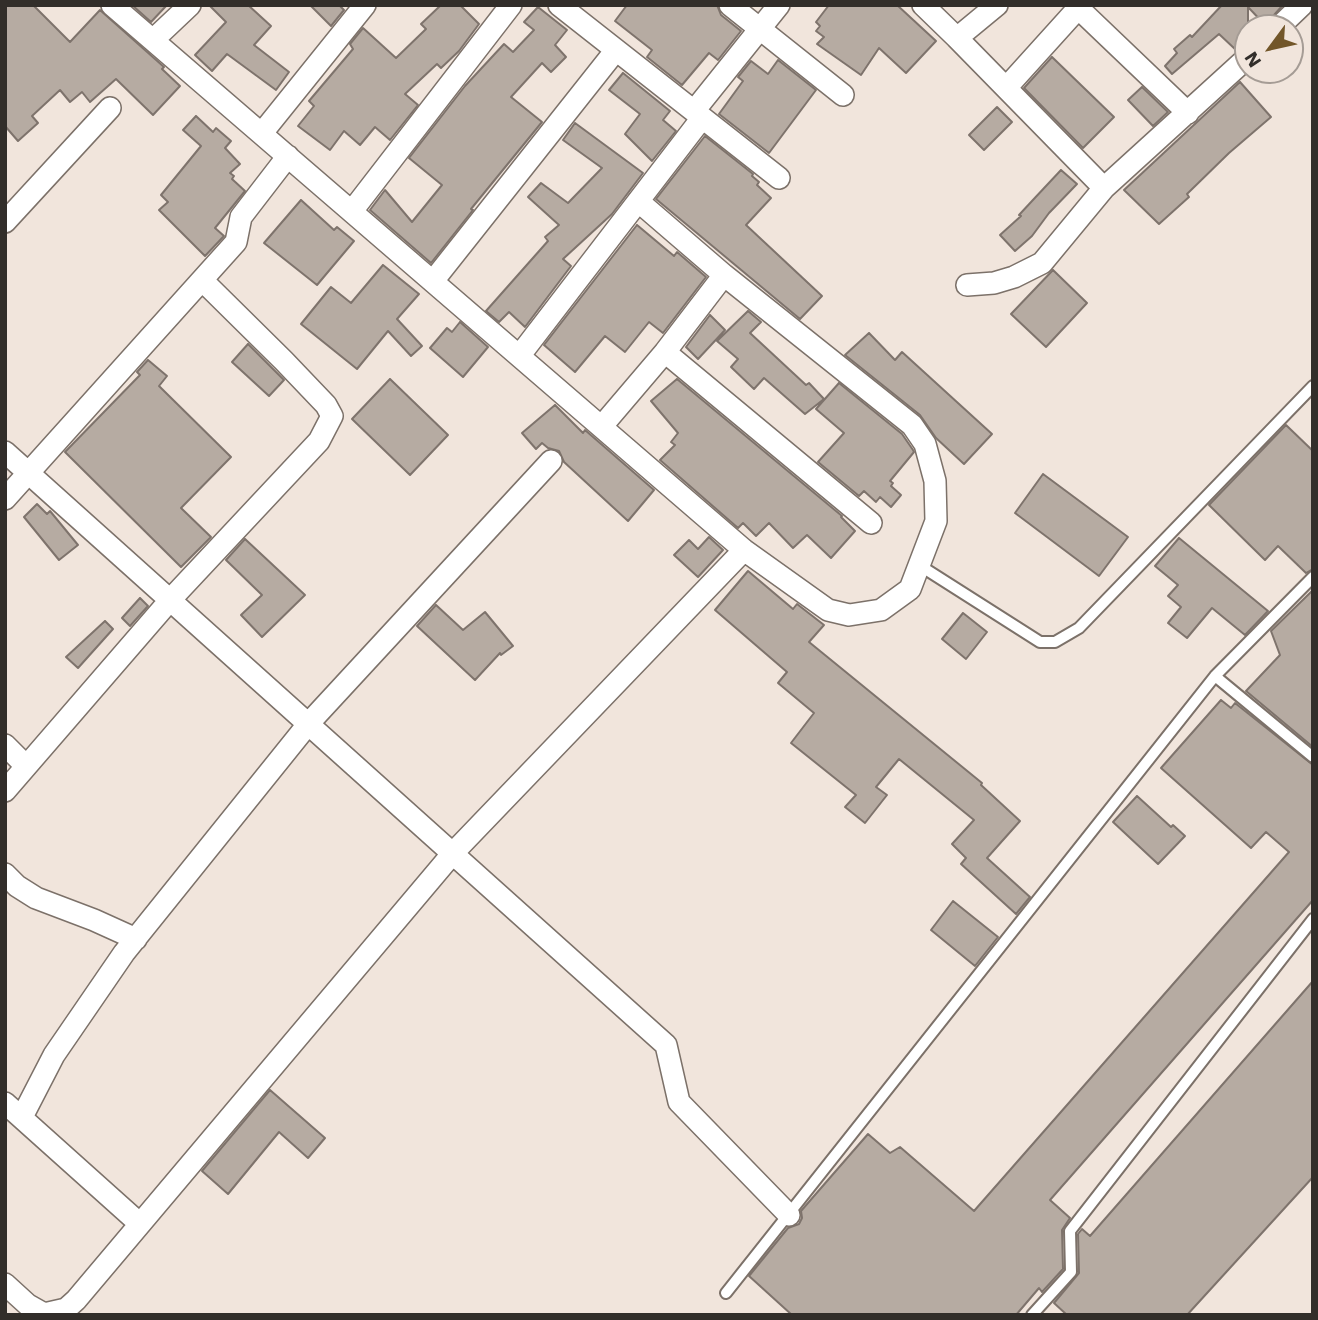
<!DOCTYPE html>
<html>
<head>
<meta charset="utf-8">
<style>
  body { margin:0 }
  #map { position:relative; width:1318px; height:1320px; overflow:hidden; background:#f1e5dc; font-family:"Work Sans",sans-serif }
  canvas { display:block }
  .frame { position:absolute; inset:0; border:7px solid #322e2a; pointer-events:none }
  .north { position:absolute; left:1234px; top:14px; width:70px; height:70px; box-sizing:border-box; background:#f1e5dc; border:2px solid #a59c95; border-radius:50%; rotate:237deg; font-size:19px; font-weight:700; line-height:28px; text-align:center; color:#322e2a }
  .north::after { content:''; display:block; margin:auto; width:24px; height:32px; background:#725629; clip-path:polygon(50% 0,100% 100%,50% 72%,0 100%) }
</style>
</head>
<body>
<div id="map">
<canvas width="1318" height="1320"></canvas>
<div class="frame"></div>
<div class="north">N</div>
</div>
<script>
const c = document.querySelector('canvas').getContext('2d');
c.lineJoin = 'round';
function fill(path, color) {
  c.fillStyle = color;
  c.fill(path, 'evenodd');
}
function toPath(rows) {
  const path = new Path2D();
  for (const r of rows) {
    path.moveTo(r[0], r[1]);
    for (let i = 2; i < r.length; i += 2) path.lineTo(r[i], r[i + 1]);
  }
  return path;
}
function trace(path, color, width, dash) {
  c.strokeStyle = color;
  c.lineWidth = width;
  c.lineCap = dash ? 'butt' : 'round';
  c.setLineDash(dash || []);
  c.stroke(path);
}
const building = toPath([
  [5,5,33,5,70,42,100,10,164,67,162,69,180,86,153,115,116,79,90,102,82,92,70,102,60,90,32,116,38,123,18,141,5,126,5,5],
  [132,5,167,5,151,22,132,5],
  [209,5,248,5,271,26,254,45,289,72,276,90,227,54,212,71,195,55,226,22,209,5],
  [310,5,339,5,344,10,331,26,310,5],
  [441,5,460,5,479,24,459,51,441,68,437,64,405,94,418,105,390,140,375,127,360,145,344,131,330,150,298,126,314,106,309,101,353,49,350,44,363,28,396,58,426,29,421,24,441,5],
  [627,5,717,5,721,15,741,31,718,60,709,53,682,85,647,57,652,50,615,21,627,5],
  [829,5,897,5,936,41,906,73,879,48,861,75,817,44,824,37,816,31,820,26,816,22,829,5],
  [1222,5,1283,5,1265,25,1248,7,1248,41,1245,44,1236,50,1219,34,1172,74,1165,66,1177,53,1174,49,1190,35,1192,37,1222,5],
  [538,7,567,30,555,45,566,57,551,72,542,63,511,97,542,122,471,209,473,210,431,263,370,210,385,190,412,222,442,185,409,158,465,86,504,44,513,52,534,30,524,22,538,7],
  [1052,57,1114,117,1083,148,1024,88,1052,57],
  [778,60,816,90,769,153,719,114,743,81,738,77,751,61,768,74,778,60],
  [623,73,670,111,663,120,676,131,652,161,625,134,640,114,609,90,623,73],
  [1240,82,1271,117,1229,153,1187,194,1189,197,1159,224,1124,190,1240,82],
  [1142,87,1168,112,1153,126,1128,100,1142,87],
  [997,107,1012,122,984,150,969,135,997,107],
  [196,116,213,132,216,128,231,141,225,148,240,164,230,173,234,176,232,179,245,191,215,228,224,236,205,256,159,210,168,202,161,195,201,146,183,130,196,116],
  [575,123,643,173,612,214,563,259,571,266,525,327,509,312,499,322,486,311,548,241,545,237,559,225,528,197,541,183,568,203,602,168,563,140,575,123],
  [705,136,753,174,752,176,759,182,757,185,771,198,746,225,822,296,800,319,656,199,705,136],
  [1061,170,1077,184,1049,213,1032,236,1015,251,1000,235,1021,216,1019,215,1032,201,1061,170],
  [301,200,334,230,337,227,354,241,317,285,264,243,301,200],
  [637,225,674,256,677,252,706,277,663,333,649,322,625,352,605,336,575,372,544,345,637,225],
  [383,265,419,294,397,319,422,346,411,356,388,331,357,369,301,324,331,287,351,303,383,265],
  [1053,270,1087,303,1046,347,1011,314,1053,270],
  [748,311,761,322,750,333,806,385,809,383,824,399,805,414,764,378,754,389,731,367,738,359,717,341,748,311],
  [710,315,725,330,698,359,686,347,710,315],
  [460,322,488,347,463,377,430,348,447,328,452,332,460,322],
  [869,333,895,360,902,352,992,434,964,464,936,438,920,415,845,355,869,333],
  [248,344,284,380,269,396,232,362,248,344],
  [148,360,167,376,159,386,231,457,181,508,211,537,181,567,65,452,140,375,137,372,148,360],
  [390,379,448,435,410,475,352,419,390,379],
  [677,379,842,516,841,517,855,531,831,558,807,535,793,548,769,523,756,536,743,523,738,528,660,460,675,445,671,442,678,433,651,401,677,379],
  [839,383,902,434,913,450,914,452,890,481,893,483,891,486,901,495,891,507,880,497,876,502,864,491,859,496,818,462,844,433,816,409,839,383],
  [555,405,583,433,585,430,654,490,628,521,564,462,559,451,548,448,542,443,536,449,522,433,555,405],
  [1286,425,1313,451,1313,569,1306,573,1278,546,1265,560,1209,505,1286,425],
  [1043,474,1128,537,1099,576,1015,513,1043,474],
  [37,504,47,514,50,511,78,545,59,560,24,517,37,504],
  [709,537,723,550,698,577,674,555,689,540,698,549,709,537],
  [1179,538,1268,611,1245,635,1212,608,1187,638,1168,623,1181,607,1168,596,1178,585,1155,566,1179,538],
  [245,539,305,595,262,637,241,615,262,595,226,560,245,539],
  [748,571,793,609,797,604,824,625,809,642,982,783,981,785,1020,821,987,858,1030,897,1016,914,961,864,966,858,952,844,974,820,899,759,876,787,887,795,865,823,845,807,856,795,791,743,814,713,778,683,787,672,715,610,748,571],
  [1313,590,1313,747,1246,691,1280,655,1271,631,1313,590],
  [140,598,148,606,130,626,122,618,140,598],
  [436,605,463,630,485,612,513,646,501,655,500,653,475,680,417,626,436,605],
  [963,613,987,632,966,659,942,639,963,613],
  [105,621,113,629,78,668,66,657,105,621],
  [1221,700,1231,708,1235,703,1313,765,1313,900,1050,1200,1070,1218,1062,1230,1063,1269,1042,1292,1039,1288,1016,1315,792,1315,749,1276,788,1228,799,1224,802,1218,801,1211,868,1134,890,1153,900,1147,974,1211,1289,852,1266,832,1251,848,1161,768,1221,700],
  [1137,796,1171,827,1173,825,1185,836,1158,864,1113,822,1137,796],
  [953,901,998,937,975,966,931,930,953,901],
  [1313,981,1313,1177,1187,1315,1067,1315,1054,1303,1079,1273,1078,1234,1082,1229,1090,1236,1313,981],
  [270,1090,325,1138,308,1158,279,1132,228,1194,202,1171,270,1090]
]);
const lane = toPath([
  [919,565,1040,642,1055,642,1079,628,1313,386],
  [1215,676,1313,757],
  [726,1293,1215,676,1313,577],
  [1032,1315,1071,1272,1070,1231,1313,919]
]);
const street = toPath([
  [112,5,744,550,828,610,849,615,881,610,910,589,936,521,935,481,925,444,912,425,724,275,638,201],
  [559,5,779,178],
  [730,5,843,95],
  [923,5,957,38,997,5],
  [1075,5,1188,113],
  [1081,5,1006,88,1104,188,1248,57],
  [1278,28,1302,5],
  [957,38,1006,88],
  [153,40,190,5],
  [694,111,779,5],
  [262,133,365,5],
  [352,211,511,5],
  [5,222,110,108],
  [433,281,616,50],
  [967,285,994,283,1014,277,1042,263,1104,188],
  [665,352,871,523],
  [520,355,702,118],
  [602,426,665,352,724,275],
  [5,452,666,1045,679,1102,789,1215],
  [5,499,236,242,241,217,288,156],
  [5,745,26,766],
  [5,791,171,599,319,441,332,416,326,405,284,361,202,280],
  [5,874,17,886,36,898,94,920,136,939],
  [5,1103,140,1224],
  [22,1117,54,1055,124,953,309,723,551,461],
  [5,1284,28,1305,44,1314,66,1309,76,1300,453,853,744,550]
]);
fill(building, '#b6aba2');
trace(building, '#7e736c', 2);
trace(lane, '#7c7169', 14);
trace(street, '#7c7169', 24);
trace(lane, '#fff', 10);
trace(street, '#fff', 21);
</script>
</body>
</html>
